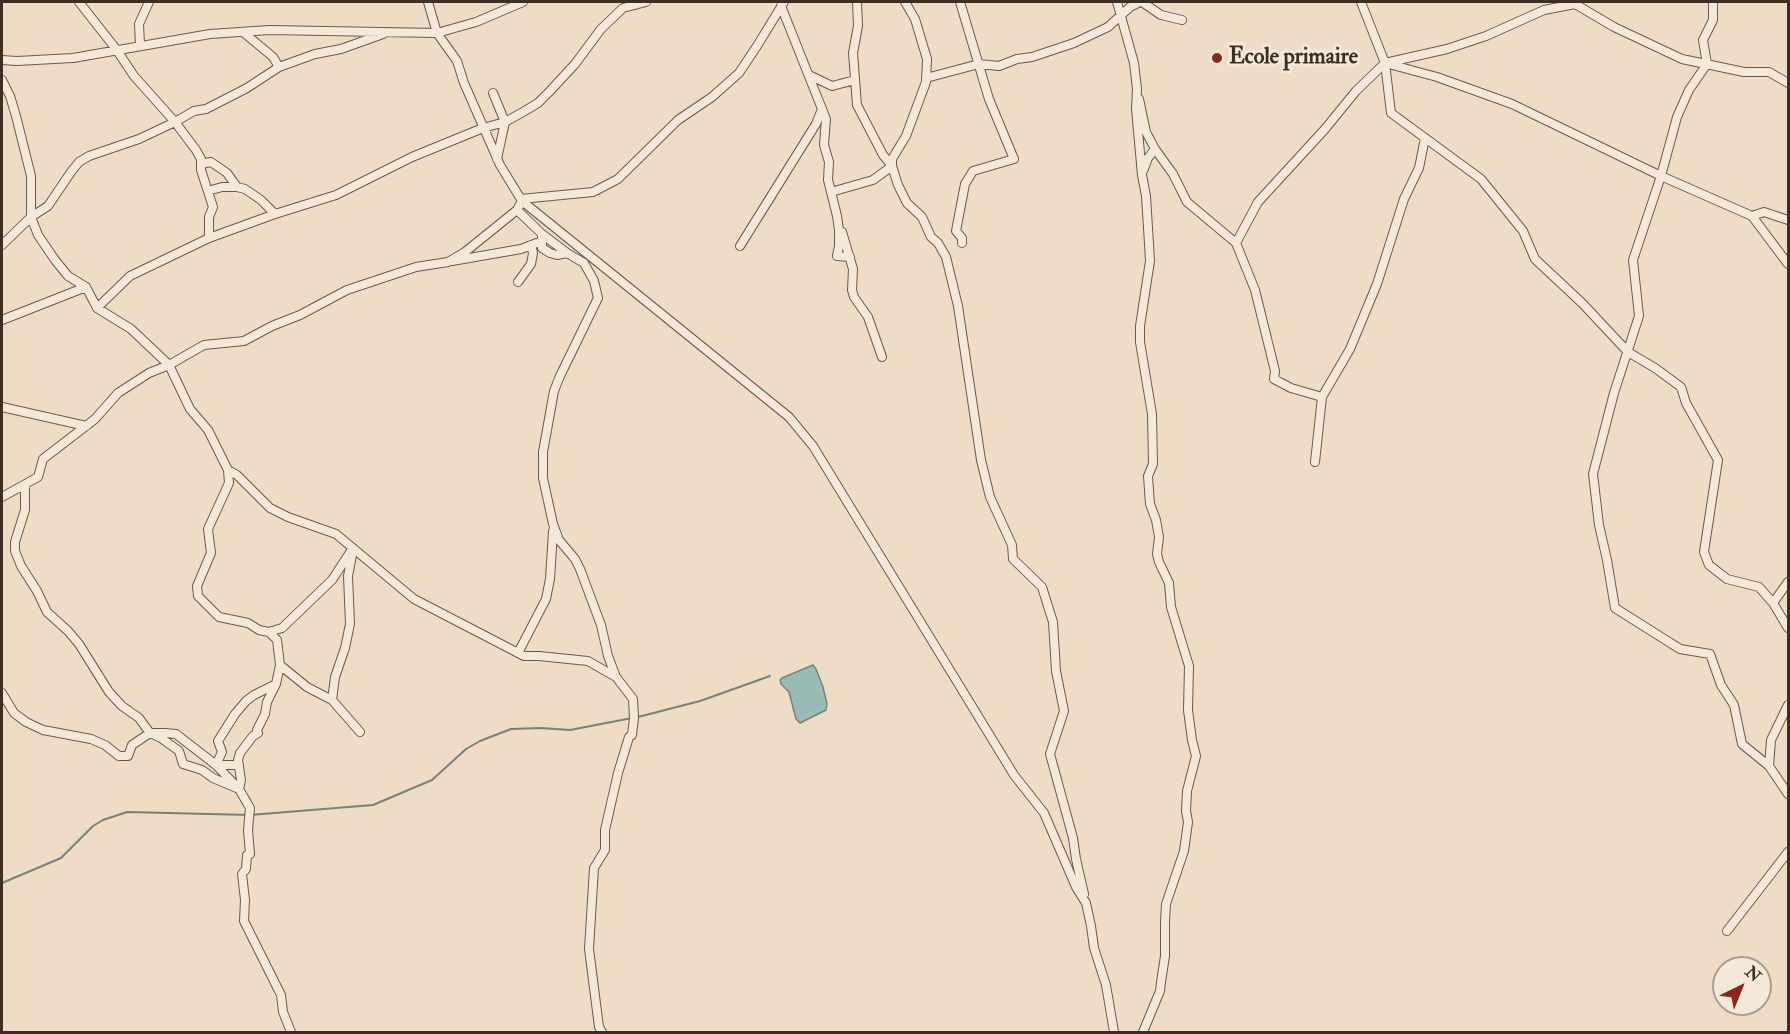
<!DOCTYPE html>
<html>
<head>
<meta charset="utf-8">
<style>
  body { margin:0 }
  #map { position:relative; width:1790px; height:1034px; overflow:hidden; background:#eedcc4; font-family:"IM FELL Double Pica",serif }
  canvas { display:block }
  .frame { position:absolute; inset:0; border:3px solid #3e2f25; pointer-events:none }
  .north { position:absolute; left:1712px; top:956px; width:60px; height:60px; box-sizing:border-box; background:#f4e8d9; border:2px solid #ab9e91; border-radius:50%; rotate:43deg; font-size:16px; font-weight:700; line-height:24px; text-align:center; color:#3e2f25 }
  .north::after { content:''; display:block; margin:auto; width:21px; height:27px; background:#8f2418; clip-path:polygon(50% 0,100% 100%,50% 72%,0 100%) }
</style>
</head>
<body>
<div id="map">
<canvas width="1790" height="1034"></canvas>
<div class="frame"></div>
<div class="north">N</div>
</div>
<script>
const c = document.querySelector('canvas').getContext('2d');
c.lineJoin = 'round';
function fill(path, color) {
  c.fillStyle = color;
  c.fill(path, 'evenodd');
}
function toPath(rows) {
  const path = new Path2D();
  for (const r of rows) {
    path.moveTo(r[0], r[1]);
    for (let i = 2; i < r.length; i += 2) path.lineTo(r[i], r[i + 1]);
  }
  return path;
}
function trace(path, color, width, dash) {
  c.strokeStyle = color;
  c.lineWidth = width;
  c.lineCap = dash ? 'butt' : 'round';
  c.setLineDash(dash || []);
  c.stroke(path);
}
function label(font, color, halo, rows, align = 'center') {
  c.font = font + ' "IM FELL Double Pica",serif';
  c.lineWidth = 6;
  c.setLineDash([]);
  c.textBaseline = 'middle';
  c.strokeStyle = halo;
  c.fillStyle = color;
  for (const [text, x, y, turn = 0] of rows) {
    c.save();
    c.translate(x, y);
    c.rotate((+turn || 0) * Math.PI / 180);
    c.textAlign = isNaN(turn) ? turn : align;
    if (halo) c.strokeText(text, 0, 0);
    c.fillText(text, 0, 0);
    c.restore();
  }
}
const water = toPath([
  [813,665,816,669,823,687,827,704,826,710,800,723,796,719,789,692,781,684,780,680,782,678,813,665]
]);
const stream = toPath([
  [638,717,700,701,770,676],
  [2,883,61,858,93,826,103,820,127,812,250,815,373,805,432,780,466,749,480,741,511,729,541,728,570,730,632,718]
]);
const street = toPath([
  [79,2,116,49,134,76,175,122,139,139,89,156,79,162,71,172,48,206,31,217,38,235,55,260,68,276,86,287],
  [428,2,437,33,457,61,464,83,500,165,522,201,789,417,813,446,1014,775,1044,813,1076,887,1086,903,1091,926,1094,948,1106,985,1114,1032],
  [905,2,915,19,927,59,926,82,906,136,892,159,892,166,898,185,907,203,922,217,931,237,938,243,946,257,958,306,981,460,990,497,1012,545,1013,559,1042,587,1053,622,1056,671,1064,711,1050,754,1073,838,1076,859,1084,894],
  [960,2,989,99,1014,159,973,171,965,184,956,231,962,238,962,243],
  [1117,2,1134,63,1137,89,1136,109,1142,175,1146,196,1149,244,1150,261,1140,326,1140,342,1152,414,1153,464,1148,476,1150,504,1156,520,1159,537,1157,554,1159,562,1169,583,1171,607,1189,666,1188,710,1192,740,1196,756,1187,791,1186,811,1188,822,1184,851,1166,904,1165,922,1165,956,1161,982,1160,991,1143,1032],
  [1142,2,1161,15,1182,20],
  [1361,2,1385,63,1437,77,1512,104,1661,176,1752,216,1788,264],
  [1713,2,1713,20,1703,40,1707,64,1689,90,1677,117,1661,176,1633,260,1639,316,1614,393,1593,474,1599,525,1607,560,1615,608,1680,649,1710,654,1721,685,1734,705,1742,744,1769,766,1788,794],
  [781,6,826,119,824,145,829,162,828,180,837,216,839,230,839,246,837,256,850,257],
  [243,32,273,57,279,67],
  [140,45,139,24,149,2],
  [2,60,17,61,73,58,210,34,269,30,437,33,476,22,523,2],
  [1385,63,1391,113,1481,179,1523,231,1535,259,1582,303,1628,352,1655,368,1681,387,1686,403,1718,460,1704,552,1709,565,1727,579,1759,587,1773,603,1788,628],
  [809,75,832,86,855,80],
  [926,78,979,64,999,66,1017,59,1032,57,1074,43,1108,27,1130,7,1140,2],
  [2,80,10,96,16,116,31,176,31,217,2,245],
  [493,93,505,122,523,112,538,103,550,91,575,64,601,29,623,8,646,2],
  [1139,99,1146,132,1155,149,1173,174,1187,202,1236,243,1255,290,1275,371,1274,379,1291,388,1322,397],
  [201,164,211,162,227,173,237,187],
  [1143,171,1148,158,1155,149],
  [208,191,222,187,237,187,245,189,261,200,275,214],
  [831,192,873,180,892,166,883,155,857,105,853,53,858,26,857,2],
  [521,199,593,192,618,179,678,120,712,97,739,73,757,46,784,2],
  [522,201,517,210,542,234,542,248,550,253,557,255,567,253,584,263,594,281,598,298,560,376,554,391,543,452,543,478,553,524,559,540,575,559,580,569,601,625,608,656,616,677,633,699,634,718,632,735,629,737,618,773,605,830,605,850,594,868,589,949,599,1027,602,1032],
  [1752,216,1764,212,1788,220],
  [842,232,853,269,852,290,854,297,868,317,882,357],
  [542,234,567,253],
  [209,238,209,217,213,207,201,170,201,159,196,150,175,122,194,111,206,109,247,88,279,67,315,54,341,49,383,34],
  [1236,243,1258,202,1325,129,1356,91,1385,63,1447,49,1486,36,1544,10,1575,4,1614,27,1682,59,1744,72,1769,72,1788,83],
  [740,246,816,124,822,109],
  [452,261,521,249,542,241],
  [518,282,531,264,533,253,531,245],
  [97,308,130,276,209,238,275,214,336,195,412,157,483,128,505,122,497,159],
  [2,320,86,287,97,308,131,329,169,365,190,409,208,430,228,470,237,475,270,508,288,517,336,534,414,599,524,656,539,656,588,661,616,677],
  [2,407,86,426],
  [1315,462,1322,397,1350,349,1377,284,1404,199,1419,168,1425,138],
  [228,470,229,483,208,529,211,553,197,586,198,596,219,617,248,623,259,630,269,632],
  [2,497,38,477,43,459,95,419,118,393,149,373,169,365,204,345,244,341,272,326,300,315,347,290,416,267,448,262,465,252,517,210],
  [353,548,332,580,282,628,269,632,277,640,280,665,307,687,332,700,360,732],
  [1773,603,1788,582],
  [518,653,546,599,550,579,553,531],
  [280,665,276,684,267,702,265,714,257,730,258,733,253,736,240,753,238,760,241,780,239,789,250,808,248,830,250,854,247,855,246,869,242,874,245,900,244,921,281,995,283,1012,291,1032],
  [2,693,14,713,26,722,43,730,91,739,105,745,119,756,128,756,132,745,150,733,165,733,176,734,216,765,239,789,213,778,202,770,183,764,179,751,161,738,150,733,139,718,122,706,109,692,79,644,68,631,47,612,37,591,21,566,15,551,15,542,25,510,25,485],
  [332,700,335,677,345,648,350,624,348,576,353,550],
  [239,765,216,765,222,752,218,741,235,714,246,701,254,695,274,685],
  [1769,766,1771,740,1788,705],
  [1727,931,1788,852]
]);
const markers = [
  [1217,58,6,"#8f2418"]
];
const poiNames = [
  ["Ecole primaire",1229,58]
];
fill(water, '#99bbb6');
trace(water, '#75837c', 1.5);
trace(stream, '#75837c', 2);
trace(street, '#6a5a4d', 10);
trace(street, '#f4e8d9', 8);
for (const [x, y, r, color] of markers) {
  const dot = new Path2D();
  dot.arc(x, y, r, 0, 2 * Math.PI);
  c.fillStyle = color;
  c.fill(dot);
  trace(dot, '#f4e8d9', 2);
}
label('bold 22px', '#3e2f25', '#f4e8d9', poiNames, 'left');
</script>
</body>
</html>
